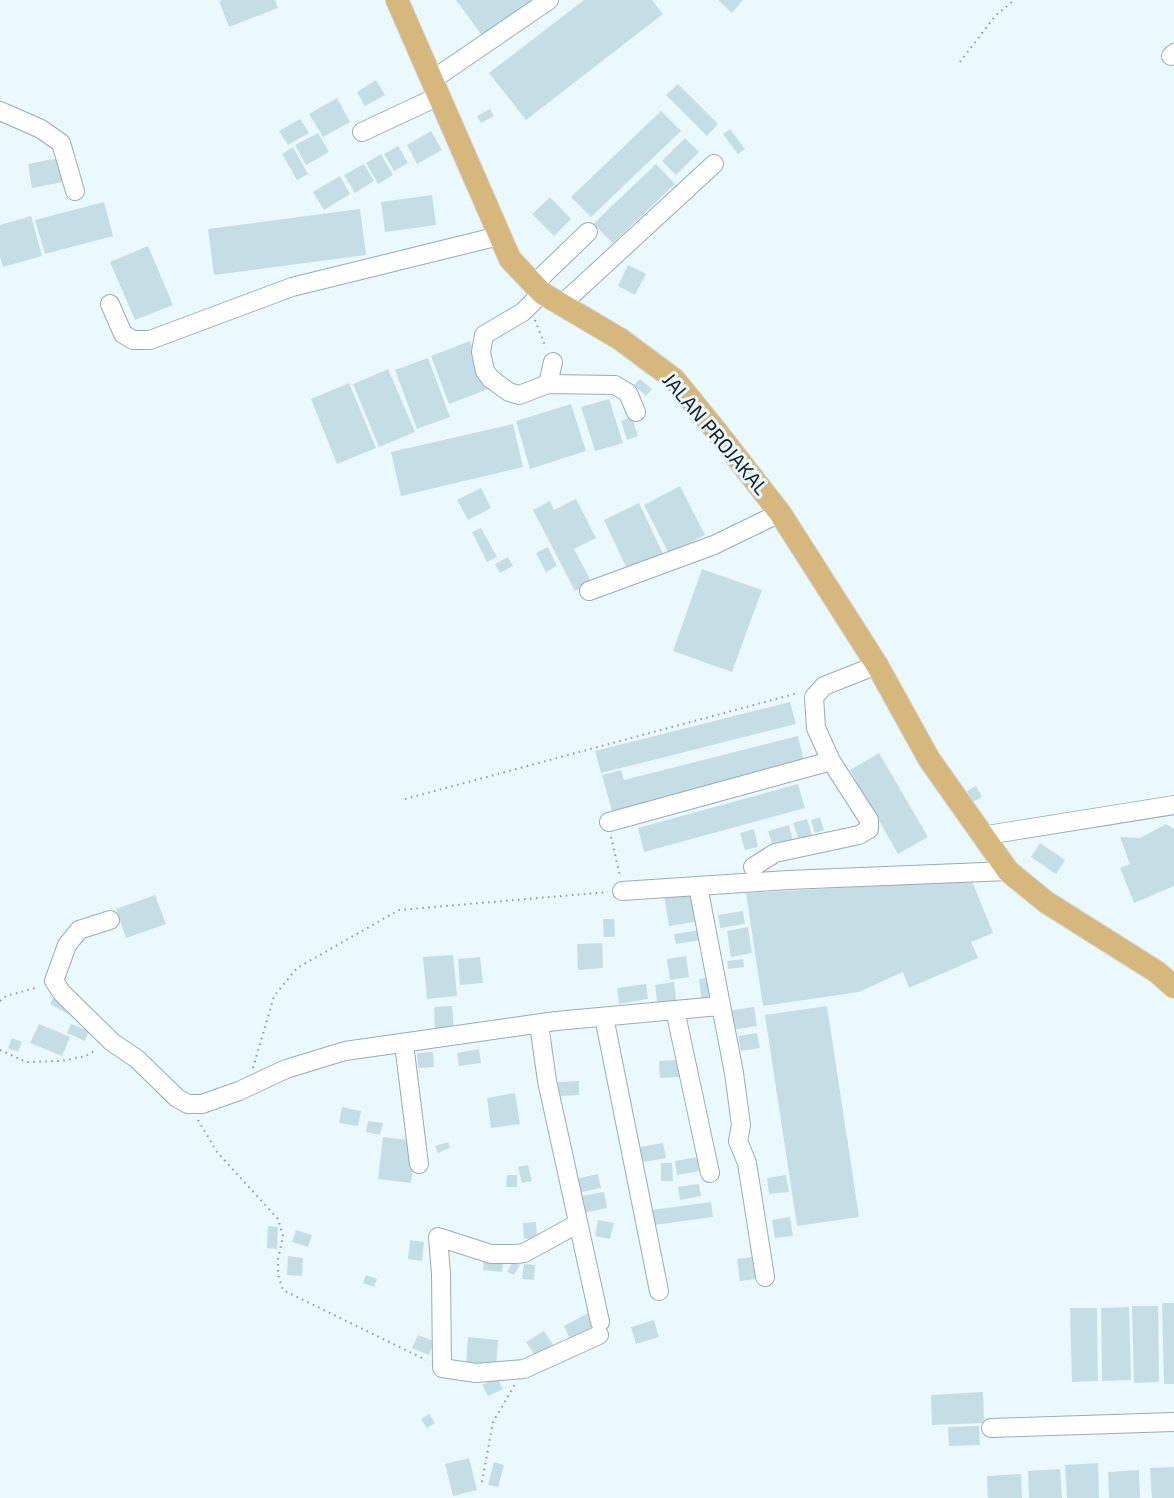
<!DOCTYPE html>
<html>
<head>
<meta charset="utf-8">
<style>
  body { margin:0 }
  canvas { display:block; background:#eaf9fd }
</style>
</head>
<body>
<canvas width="1174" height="1498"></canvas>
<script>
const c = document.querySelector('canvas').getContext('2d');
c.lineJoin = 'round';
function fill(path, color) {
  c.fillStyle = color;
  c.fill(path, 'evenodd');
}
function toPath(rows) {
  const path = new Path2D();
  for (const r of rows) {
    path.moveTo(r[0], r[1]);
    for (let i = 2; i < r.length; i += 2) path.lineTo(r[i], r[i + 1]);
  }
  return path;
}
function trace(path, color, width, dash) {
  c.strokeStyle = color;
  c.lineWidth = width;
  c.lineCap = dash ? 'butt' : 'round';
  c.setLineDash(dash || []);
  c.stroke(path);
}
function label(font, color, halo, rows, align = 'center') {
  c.font = font + ' "Exo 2",sans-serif';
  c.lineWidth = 6;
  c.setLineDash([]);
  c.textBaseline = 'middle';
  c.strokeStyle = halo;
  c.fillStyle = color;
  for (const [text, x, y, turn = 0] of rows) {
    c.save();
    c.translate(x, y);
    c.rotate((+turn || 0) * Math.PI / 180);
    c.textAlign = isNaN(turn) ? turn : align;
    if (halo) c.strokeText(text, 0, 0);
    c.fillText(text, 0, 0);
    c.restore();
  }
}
const building = toPath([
  [222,0,275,0,278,8,229,27,219,1],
  [456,0,530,0,534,6,486,41],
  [584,0,652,0,663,14,526,120,489,73],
  [718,0,743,0,732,13],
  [376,80,385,95,365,106,357,92],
  [678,84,718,124,707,136,666,95],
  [337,98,350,122,323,137,309,114],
  [490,109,494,116,481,123,477,116],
  [661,111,681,131,591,217,571,197],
  [300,119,309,133,288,145,279,131],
  [730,129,745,149,738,154,723,134],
  [431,131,442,150,417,164,407,145],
  [318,133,329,152,306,165,295,145],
  [685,138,699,152,676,175,662,161],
  [398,146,408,163,394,171,384,154],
  [293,147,308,174,297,180,282,154],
  [381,154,393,175,378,184,366,163],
  [59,158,63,182,32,188,28,164],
  [364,164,374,181,355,193,344,175],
  [656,164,675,184,613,243,593,224],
  [340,176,350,194,324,210,313,192],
  [432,195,436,225,385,232,381,202],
  [550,197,571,219,554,236,532,214],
  [104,202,113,236,45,254,35,220],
  [360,209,366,255,214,275,208,229],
  [31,216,42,256,3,267,0,257,0,225],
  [148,246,173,305,135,320,110,262],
  [628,265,646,274,635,295,618,286],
  [470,341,488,389,449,404,431,356],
  [428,358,450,417,417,429,395,370],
  [388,369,415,432,379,447,353,384],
  [640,379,652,389,646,396,634,385],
  [349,383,376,448,337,464,311,399],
  [609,399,623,443,595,451,581,407],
  [571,404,586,451,530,469,516,421],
  [632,417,638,436,627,440,621,421],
  [513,424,523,467,401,496,391,452],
  [680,486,705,535,669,554,644,505],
  [481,488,491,508,468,520,457,500],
  [576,499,596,538,574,549,592,583,575,591,533,510,550,501,554,510],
  [639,503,664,556,629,573,604,520],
  [481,528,497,557,487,562,472,532],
  [548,547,557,566,546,572,536,553],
  [508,557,513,566,500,573,495,564],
  [702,569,762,590,732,672,673,651],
  [790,702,796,724,601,773,595,751],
  [798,736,805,766,613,815,602,775,621,770,624,780],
  [879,753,928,837,898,854,850,770],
  [798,784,805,808,644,852,638,828],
  [976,786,982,797,973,802,967,791],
  [820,817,824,830,815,833,811,820],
  [807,819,812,835,799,840,793,823],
  [1166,824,1174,829,1174,886,1134,903,1120,868,1130,864,1120,837,1140,838],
  [789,825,793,841,773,846,768,831],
  [754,829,758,847,745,850,740,833],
  [1040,843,1065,860,1056,874,1031,857],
  [972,881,993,933,971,942,978,958,909,988,903,972,859,992,763,1006,746,893],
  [695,890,700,921,669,926,664,895],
  [155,895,166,924,126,938,116,909],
  [743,911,745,924,720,928,718,915],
  [603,919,614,919,615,937,604,937],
  [748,927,752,953,731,957,727,931],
  [700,930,701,940,676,944,674,934],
  [602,943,603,968,578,970,577,944],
  [453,955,457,996,427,999,423,957],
  [686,956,689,977,670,980,667,959],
  [480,957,483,983,460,985,458,959],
  [743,959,744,967,728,969,727,961],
  [710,977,714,1001,702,1003,699,979],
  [674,982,677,1005,658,1008,655,985],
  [646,984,648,999,619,1004,617,988],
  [53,998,76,1010,72,1016,50,1004],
  [452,1006,454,1029,435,1030,434,1007],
  [827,1006,859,1217,797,1226,765,1015],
  [754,1007,757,1026,731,1030,727,1011],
  [39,1024,70,1037,62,1056,30,1043],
  [71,1024,89,1031,85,1041,67,1033],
  [757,1033,760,1048,741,1051,738,1036],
  [12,1038,22,1042,18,1052,8,1048],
  [479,1049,481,1063,459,1066,457,1053],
  [433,1052,434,1067,418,1068,417,1053],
  [678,1060,679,1077,660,1078,659,1061],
  [579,1081,579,1095,559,1096,558,1082],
  [515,1093,520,1124,491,1128,487,1098],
  [342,1107,361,1111,358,1126,339,1123],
  [368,1121,383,1123,380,1135,366,1132],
  [383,1137,416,1141,411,1183,378,1179],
  [448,1142,450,1148,438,1153,435,1146],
  [663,1143,666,1158,643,1162,640,1147],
  [697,1157,700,1171,677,1175,675,1161],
  [661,1163,672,1163,673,1181,661,1181],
  [528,1165,532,1181,522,1183,518,1167],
  [598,1174,601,1188,578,1193,575,1179],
  [507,1175,517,1175,517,1187,506,1187],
  [786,1175,789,1192,769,1194,767,1178],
  [699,1184,701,1196,680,1200,678,1187],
  [604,1192,607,1208,579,1214,575,1197],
  [711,1202,713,1217,654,1225,652,1210],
  [790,1217,793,1236,775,1238,772,1220],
  [598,1220,614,1223,610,1239,595,1236],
  [536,1222,537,1238,524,1239,523,1223],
  [268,1226,278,1227,277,1249,267,1248],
  [296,1230,312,1235,308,1247,292,1242],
  [410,1240,424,1242,422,1261,408,1259],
  [288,1256,303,1258,302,1276,287,1275],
  [752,1257,756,1279,740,1281,737,1259],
  [484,1260,503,1261,502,1272,483,1270],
  [513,1261,520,1265,514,1275,507,1272],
  [524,1264,535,1265,534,1280,522,1279],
  [366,1275,377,1279,374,1287,363,1283],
  [1162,1303,1174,1303,1174,1384,1164,1384],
  [1132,1306,1158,1306,1159,1382,1134,1383],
  [1129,1307,1131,1380,1102,1381,1101,1308],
  [1070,1308,1097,1308,1098,1381,1072,1382],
  [588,1313,597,1331,572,1343,564,1326],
  [654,1320,659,1337,636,1344,631,1327],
  [544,1331,554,1346,536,1357,526,1342],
  [418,1335,434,1341,429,1355,412,1348],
  [468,1337,498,1340,496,1367,466,1364],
  [497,1378,503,1389,488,1396,482,1385],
  [983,1392,984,1423,932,1425,931,1395],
  [429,1414,435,1423,427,1428,421,1419],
  [979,1426,980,1445,949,1446,948,1427],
  [469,1458,477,1490,453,1496,445,1464],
  [494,1462,504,1465,498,1487,488,1485],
  [1098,1463,1099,1498,1067,1498,1065,1465],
  [1174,1467,1174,1498,1152,1498,1150,1468],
  [1060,1469,1062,1498,1029,1498,1028,1471],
  [1139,1470,1140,1498,1109,1498,1108,1472],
  [1021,1474,1022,1498,988,1498,987,1476]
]);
const path = toPath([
  [960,62,996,15,1013,1],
  [535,320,546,348],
  [405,799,798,693],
  [611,837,620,876],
  [0,1001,6,996,39,987],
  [0,1050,26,1062,61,1061,86,1056,96,1050],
  [253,1068,274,996,297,968,399,910,608,892],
  [198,1120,217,1152,278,1219,283,1236,278,1259,278,1275,283,1290,426,1360],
  [482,1482,493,1422,515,1384]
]);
const minor = toPath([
  [1171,56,1174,53],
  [432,80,549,0],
  [0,111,41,129,61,143,75,191],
  [362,132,439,96],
  [533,285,588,232],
  [542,293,523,312,484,335,481,352,485,371,491,379,509,392,519,395,548,384,553,362],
  [110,304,123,334,133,340,150,340,292,287,499,236],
  [560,306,714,164],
  [548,384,615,385,628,393,636,412],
  [589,591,714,545,780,513],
  [609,822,831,761],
  [981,836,1174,805],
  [753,867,775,853,859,835,869,829,869,820,831,761,816,728,814,697,824,686,877,665],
  [698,886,734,1073,741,1125,738,1141,747,1163,765,1277],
  [622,891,788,880,1008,871],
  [110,920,79,930,67,945,54,981,62,993,112,1042,137,1059,177,1098,188,1104,202,1104,239,1091,286,1069,345,1051,556,1021,719,1006],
  [675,1010,710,1173],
  [604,1017,659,1291],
  [539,1024,547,1081,600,1322],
  [404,1044,419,1164],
  [577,1224,524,1253,516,1254,491,1254,438,1237,441,1274,442,1368,476,1373,524,1369,599,1335],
  [991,1428,1174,1422]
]);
const major = toPath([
  [397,0,510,259,542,293,620,339,674,379,717,432,780,513,877,665,929,759,1008,871,1046,902,1157,972,1174,987]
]);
const streetNames = [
  ["JALAN PROJAKAL",715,434,50]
];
fill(building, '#c5dee5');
trace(minor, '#96adb4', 20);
trace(major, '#d5d6d7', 24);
trace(path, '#8b989b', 2, [1.5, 4.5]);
trace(minor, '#fff', 18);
trace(major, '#d6b77c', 22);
label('20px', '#141d20', '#eaf9fd', streetNames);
</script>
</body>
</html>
